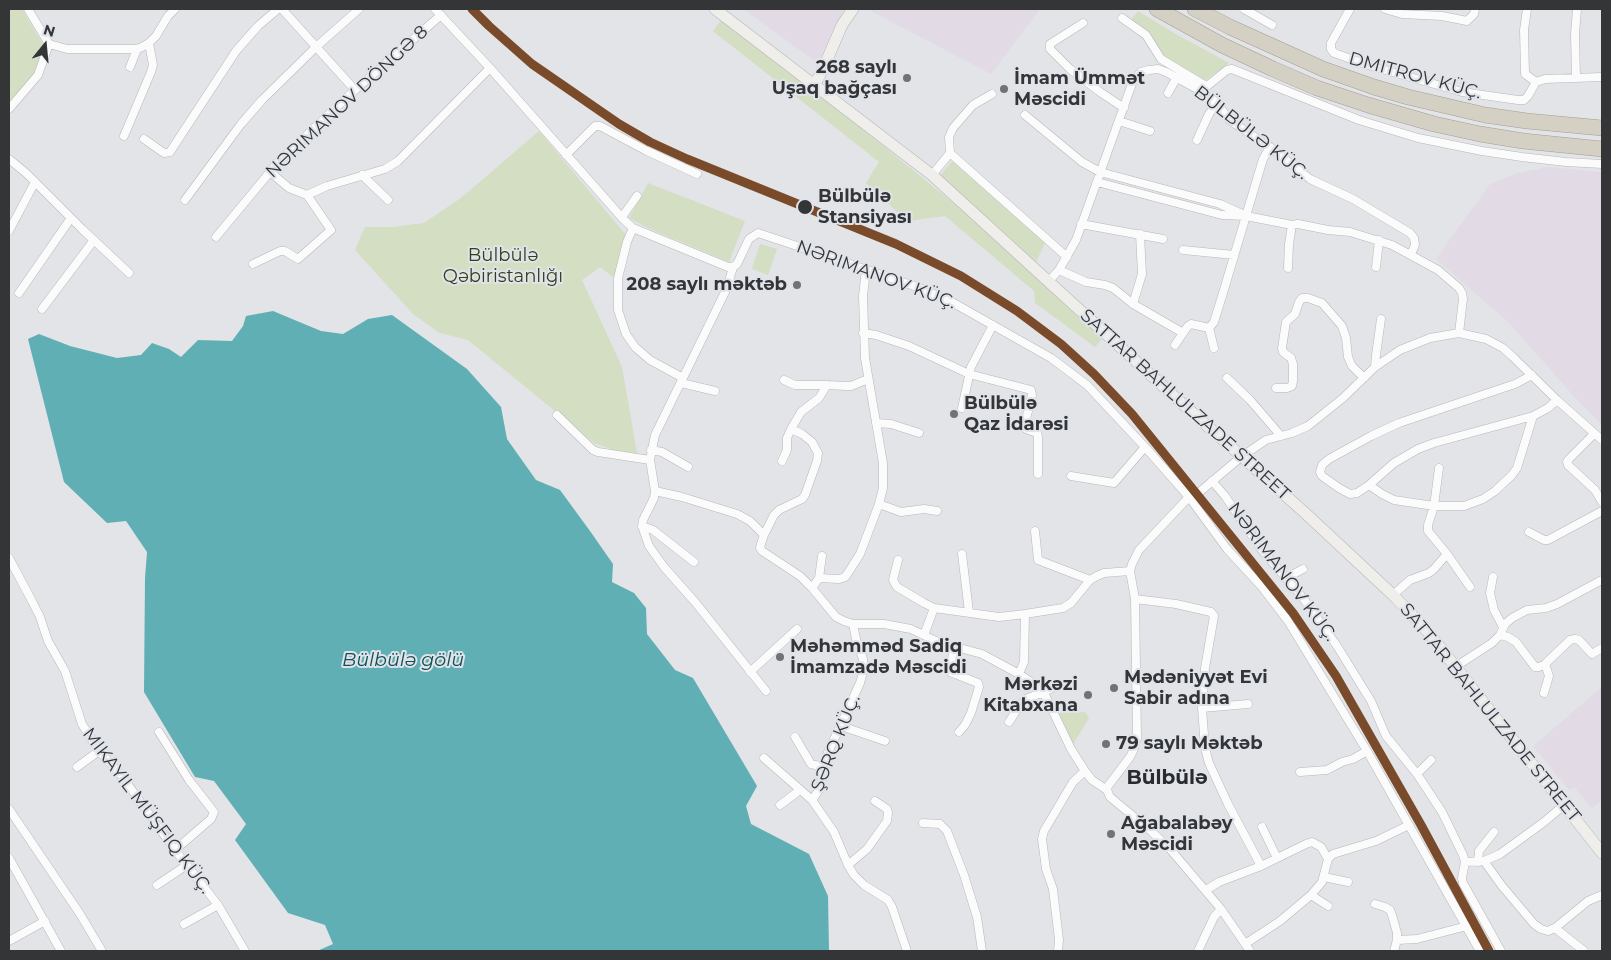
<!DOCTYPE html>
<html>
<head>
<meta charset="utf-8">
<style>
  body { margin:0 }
  #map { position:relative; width:1611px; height:960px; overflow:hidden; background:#e2e4e7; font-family:Montserrat,sans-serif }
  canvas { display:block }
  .frame { position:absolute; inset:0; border:10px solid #333537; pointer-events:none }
  .north { position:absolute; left:20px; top:20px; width:50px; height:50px; -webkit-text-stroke:4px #e0e3e9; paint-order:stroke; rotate:17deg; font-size:14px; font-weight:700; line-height:20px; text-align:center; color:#333537 }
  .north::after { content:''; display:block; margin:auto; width:18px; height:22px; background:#333537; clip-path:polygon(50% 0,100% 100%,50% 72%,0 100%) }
</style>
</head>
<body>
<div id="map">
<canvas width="1611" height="960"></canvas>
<div class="frame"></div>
<div class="north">N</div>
</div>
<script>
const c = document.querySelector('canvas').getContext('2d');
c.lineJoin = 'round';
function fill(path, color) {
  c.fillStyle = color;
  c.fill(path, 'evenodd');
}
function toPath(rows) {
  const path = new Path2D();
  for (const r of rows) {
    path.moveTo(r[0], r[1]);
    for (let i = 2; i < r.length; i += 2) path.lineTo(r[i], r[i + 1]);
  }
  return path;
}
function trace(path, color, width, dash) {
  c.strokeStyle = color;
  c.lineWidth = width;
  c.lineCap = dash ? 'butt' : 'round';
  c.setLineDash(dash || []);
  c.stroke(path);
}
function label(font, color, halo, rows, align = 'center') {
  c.font = font + ' Montserrat,sans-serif';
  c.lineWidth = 4;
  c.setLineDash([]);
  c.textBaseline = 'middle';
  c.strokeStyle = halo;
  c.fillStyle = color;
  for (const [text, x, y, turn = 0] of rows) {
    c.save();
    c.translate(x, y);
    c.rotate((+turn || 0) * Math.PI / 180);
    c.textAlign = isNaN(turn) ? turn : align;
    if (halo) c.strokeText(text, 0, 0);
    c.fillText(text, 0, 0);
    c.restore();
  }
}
const industrial = toPath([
  [743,9,844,9,818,63],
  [867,9,1040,9,991,74],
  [1547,167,1602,172,1602,425,1579,402,1509,323,1436,259,1490,184,1518,173],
  [1602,687,1602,800,1592,808,1574,787,1569,790,1533,746]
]);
const green = toPath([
  [9,9,22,9,45,48,35,77,9,106],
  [1138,11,1174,33,1229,63,1206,80,1200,80,1161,56,1148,33,1131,20],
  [722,19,823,97,973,219,1102,339,1095,347,1035,303,1034,291,945,216,907,221,866,183,879,162,713,31],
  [539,131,626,235,614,278,600,267,582,280,622,367,637,453,619,452,594,443,468,340,440,333,414,315,355,250,365,227,393,227,424,223,461,198],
  [952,161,1045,243,1036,262,940,176],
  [648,183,745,221,729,262,648,228,629,218],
  [760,244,777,249,768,275,752,269],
  [1085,712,1089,718,1073,744,1056,713]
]);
const water = toPath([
  [273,311,321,331,343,334,368,319,392,315,467,369,501,407,507,439,536,480,560,490,590,531,613,564,612,582,634,593,646,608,647,634,675,670,693,678,757,786,746,806,751,824,809,854,828,896,829,951,317,951,333,944,325,925,288,913,235,840,246,824,214,781,195,777,144,692,145,578,147,552,126,521,107,523,64,482,28,339,39,334,70,346,117,358,141,355,152,343,169,349,181,357,198,340,232,341,243,326,246,316]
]);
const street = toPath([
  [28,9,49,44,67,49,137,49,142,47,149,43,156,36,168,16,175,9],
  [282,9,355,90],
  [435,9,490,68,624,220,633,228,728,267,733,267,737,264,749,239,758,233,815,252,917,287,950,301,1051,358,1087,385,1145,447,1189,497,1227,549,1262,587,1288,621,1367,751,1480,951],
  [1244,9,1272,25],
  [1350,9,1331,43,1331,49,1334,53,1368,65,1462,92,1518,100,1524,100,1528,96,1536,82],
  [1385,9,1402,14,1442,16,1467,21,1474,14,1475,9],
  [1527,9,1524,30,1525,74,1536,82,1545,79,1602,77],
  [1122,18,1146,35,1161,59,1206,86],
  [1083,23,1050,44,1050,49,1070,69,1100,92,1124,108],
  [130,67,137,49],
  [1576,78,1575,34,1577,9],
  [1201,91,1227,70,1232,69,1359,120,1418,138,1482,151,1522,157,1566,162,1602,164],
  [1168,93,1177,77],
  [992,94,973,105,953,128,949,137,950,153,1067,257],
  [9,109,38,75,49,44],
  [1025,115,1082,162,1100,172,1220,204,1242,214],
  [1119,121,1150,131],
  [124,136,151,72,153,65,149,43],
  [144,139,164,153,170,152,236,51,258,26,278,9],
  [1197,140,1209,114,1217,103],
  [566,155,595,126,600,126,647,151,697,174],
  [9,159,26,173,82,229,129,273],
  [270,172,289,188,307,195,327,186,385,169,398,161,490,68],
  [362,175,388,200],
  [932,175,950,153],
  [1097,182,1222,215,1246,216,1292,225,1298,224,1328,230,1350,232,1392,245,1438,270,1459,288,1462,293,1463,299,1459,333],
  [185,200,241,124,262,100,316,47,359,9],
  [622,217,637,196],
  [1081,224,1163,239],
  [633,228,627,242,618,278,618,310,626,334,635,347,650,360,683,378],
  [9,231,35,182],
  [216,237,279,161,355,90,441,15],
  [1183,250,1234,255],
  [253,264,280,251,285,251,298,259,331,230,307,195],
  [733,267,727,288,655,435,650,460,655,491,654,498,643,520,642,526,649,546,664,567,695,602,766,691],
  [1376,267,1379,240],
  [1288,268,1289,244,1292,225],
  [1059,270,1086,282,1105,285,1113,288,1133,304,1183,333,1188,326,1191,324,1209,328,1214,322,1223,293,1263,159,1270,147],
  [1048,282,1059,270,1076,240,1133,81,1141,72,1149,70,1158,69,1166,72,1201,91,1217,103,1229,120,1270,147,1310,179,1353,199,1410,233,1414,238,1415,245,1411,254],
  [19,293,71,218],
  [1133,304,1142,274,1140,234],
  [42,309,94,240],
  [1209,328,1214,348],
  [863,333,876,335,909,346,969,374,1031,390,1032,395,1024,427,1026,429,1037,433,1038,437,1038,474],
  [1175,345,1183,333],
  [1375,367,1376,355,1381,319],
  [1532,375,1515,384,1399,423,1371,436,1329,459,1322,465,1320,472,1322,476,1339,488,1350,494,1357,493,1369,485,1394,463,1418,449,1434,443,1533,416],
  [1227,378,1250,400,1281,436],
  [784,380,795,385,827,385,846,386,851,386,868,379],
  [681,383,715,391],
  [1276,388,1287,388,1292,386,1293,381,1293,364,1291,358,1283,352,1282,348,1286,322,1295,314,1299,302,1302,298,1308,298,1322,303,1342,326,1346,338,1348,357,1352,366,1364,378],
  [962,408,971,367,993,325],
  [557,415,593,450,598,452,650,460],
  [876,423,891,424,919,433],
  [1594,434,1569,459,1567,462,1568,465,1595,490,1602,502],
  [651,450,662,452,688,467],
  [782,461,787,450,787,438,791,429],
  [1071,476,1114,483,1145,447],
  [1212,481,1225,496,1261,549,1303,598,1337,646,1371,701,1386,736,1417,774,1442,812,1463,855,1465,862,1462,878,1463,883,1501,951],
  [1369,485,1382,494,1394,500,1434,506,1439,468],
  [655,491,682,497,737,514,750,521,764,535,761,544,760,548,762,551,800,576,812,588,836,617,844,621,853,624,884,624,911,629,938,642,982,654,1019,674,1031,682,1046,697,1071,749,1085,771,1092,780,1107,790],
  [879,504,901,512,924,509,937,511],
  [642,526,653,530,694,562],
  [1035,531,1038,560,1090,580],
  [1529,532,1544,540,1548,540,1602,511],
  [764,535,774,515,779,510,802,499,805,495,817,461,818,453,812,442,802,434,791,429,801,412,819,398,827,385],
  [962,554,969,612],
  [1447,554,1470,587],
  [9,558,32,601,40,617,48,641,65,671,82,724,99,751,121,775,175,850,218,905,245,951],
  [898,560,893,580,897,587,924,603,934,608,999,617,1025,614,1063,608,1071,603,1090,580,1097,576,1104,573,1130,571],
  [1493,577,1490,593,1494,610,1503,627],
  [819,578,822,556],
  [1286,578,1303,569],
  [812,588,819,578,839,579,845,577,848,573,860,554,879,504,883,488,883,463,865,358,863,296,866,270],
  [1393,595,1410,580,1429,573,1434,569,1447,554,1428,531,1428,525,1434,506,1464,506,1483,499,1495,491,1512,475,1517,468,1533,416,1548,408,1557,400],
  [1135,599,1176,604,1211,612,1214,616,1205,668,1202,708,1205,748,1209,763,1228,804,1261,866],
  [853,624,856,639,863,659,863,672,860,683,825,759,822,780,819,790,812,800,834,832,848,865,854,875,864,885,888,900,892,907,907,951],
  [924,635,934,608],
  [1500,635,1508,637,1516,642,1535,667,1539,667,1545,664,1570,640,1575,639,1579,640,1592,654,1602,648],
  [955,646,950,667,950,672,978,683,979,687,971,713,965,725,959,732],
  [1455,667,1492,643,1500,635,1505,624,1512,618,1527,610,1546,608,1557,604,1602,580],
  [750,672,797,629],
  [1019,674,1024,662,1025,614],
  [1544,693,1549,676,1545,664],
  [1202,708,1248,704],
  [1009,722,1020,705,1026,699,1053,688],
  [841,726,885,741],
  [159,732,189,780,214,812,211,819,175,850],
  [795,737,811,764,824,767],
  [764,758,812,800],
  [77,767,99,751],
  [1300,772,1327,770,1342,762,1353,759,1367,751],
  [1417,774,1431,760],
  [1107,790,1108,786,1130,757,1133,751,1137,738,1135,599,1130,571,1132,564,1139,550,1189,497,1196,495,1241,457,1266,440,1292,433,1308,426,1343,398,1375,367,1400,350,1430,338,1459,333,1486,339,1503,348,1513,357,1557,400,1602,440],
  [1107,790,1110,797,1151,831,1170,849,1221,909,1250,951],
  [780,805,800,790],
  [9,809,80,914,102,951],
  [923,823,940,824,947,831,964,875,977,917,982,951],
  [1262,827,1277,858],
  [9,858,61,951],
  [1484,861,1502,886,1534,924,1541,929,1548,931,1555,928,1588,901,1602,895],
  [1465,862,1484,861,1500,854,1544,822,1564,805],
  [1478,862,1479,851,1494,832],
  [848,865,867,849,887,821,888,813,887,809,875,801],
  [1324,877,1348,882],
  [157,885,187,865],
  [1206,890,1219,882,1261,866,1306,844,1312,842,1321,847,1328,859],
  [1311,895,1328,906],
  [1375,904,1385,907,1390,910,1392,915,1397,933,1397,940,1394,951],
  [184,924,218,905],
  [1555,928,1584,951],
  [1397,940,1417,939,1467,926],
  [9,941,45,921],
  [1245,944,1280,921,1311,895,1322,882,1328,859,1333,854,1376,841,1409,825],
  [1058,951,1059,940,1053,889,1046,869,1042,839,1044,831,1073,782,1085,771],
  [1198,951,1214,917,1221,909]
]);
const secondary = toPath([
  [715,9,932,175,1176,398,1304,512,1393,595,1428,632,1602,853],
  [815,84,823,69,842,25,853,9]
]);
const highway = toPath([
  [1157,9,1222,45,1273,69,1317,88,1368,105,1434,124,1480,134,1523,141,1602,149],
  [1195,9,1230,27,1323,69,1374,87,1408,97,1485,115,1527,121,1602,128]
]);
const rail1 = toPath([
  [472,9,489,26,532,64,619,124,650,142,687,159,896,244,961,276,1017,311,1061,344,1094,374,1132,414,1293,613,1336,676,1421,825,1489,951]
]);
const markers = [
  [907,78,5,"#707275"],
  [1004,89,5,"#707275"],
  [805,207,8,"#333537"],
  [797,285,5,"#707275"],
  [954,414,5,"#707275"],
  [780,657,5,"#707275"],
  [1114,688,5,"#707275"],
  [1088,695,5,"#707275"],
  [1106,744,5,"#707275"],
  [1111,834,5,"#707275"]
];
const poiNames = [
  ["268 saylı",897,68,"right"],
  ["Uşaq bağçası",897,89,"right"],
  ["İmam Ümmət",1014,79],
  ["Məscidi",1014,100],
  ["208 saylı məktəb",787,285,"right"],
  ["Bülbülə",964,404],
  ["Qaz İdarəsi",964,425],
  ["Məhəmməd Sadiq",790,647],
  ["İmamzadə Məscidi",790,668],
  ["Mədəniyyət Evi",1124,678],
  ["Sabir adına",1124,699],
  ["Mərkəzi",1078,685,"right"],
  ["Kitabxana",1078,706,"right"],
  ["79 saylı Məktəb",1116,744],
  ["Ağabalabəy",1121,824],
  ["Məscidi",1121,845]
];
const streetNames = [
  ["DMITROV KÜÇ.",1415,76,15],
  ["NƏRIMANOV DÖNGƏ 8",347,102,-43],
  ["BÜLBÜLƏ KÜÇ.",1251,133,38],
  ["NƏRIMANOV KÜÇ.",876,275,20],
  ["SATTAR BAHLULZADE STREET",1185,405,42],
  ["NƏRIMANOV KÜÇ.",1282,572,53],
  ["SATTAR BAHLULZADE STREET",1490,713,51],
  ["ŞƏRQ KÜÇ.",836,743,-68],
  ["MIKAYIL MÜŞFIQ KÜÇ.",147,811,53]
];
const stopNames = [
  ["Bülbülə",818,197],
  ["Stansiyası",818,218]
];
const parkNames = [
  ["Bülbülə",503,256],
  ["Qəbiristanlığı",503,277]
];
const waterNames = [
  ["Bülbülə gölü",403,660]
];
const quarterNames = [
  ["Bülbülə",1167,778]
];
fill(industrial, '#e2dbe6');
fill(green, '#d3dec3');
fill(water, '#5fafb5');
trace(street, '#b6b7b9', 9);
trace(secondary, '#b6b7b9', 12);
trace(highway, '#a39e93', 16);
trace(street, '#fbfbfb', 8);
trace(secondary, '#efeeeb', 11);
trace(highway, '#d4d0c4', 15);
trace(rail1, '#7a4b2a', 9);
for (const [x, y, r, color] of markers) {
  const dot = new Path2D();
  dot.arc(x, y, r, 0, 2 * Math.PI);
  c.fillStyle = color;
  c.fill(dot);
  trace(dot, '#e0e3e9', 2);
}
label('bold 18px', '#333537', '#e0e3e9', poiNames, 'left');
label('18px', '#333537', '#e0e3e9', streetNames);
label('bold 18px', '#333537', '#e0e3e9', stopNames, 'left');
label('18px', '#333f1a', '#e0e3e9', parkNames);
label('italic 19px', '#104f53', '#e0e3e9', waterNames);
label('bold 20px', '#292b2f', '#e0e3e9', quarterNames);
</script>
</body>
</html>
